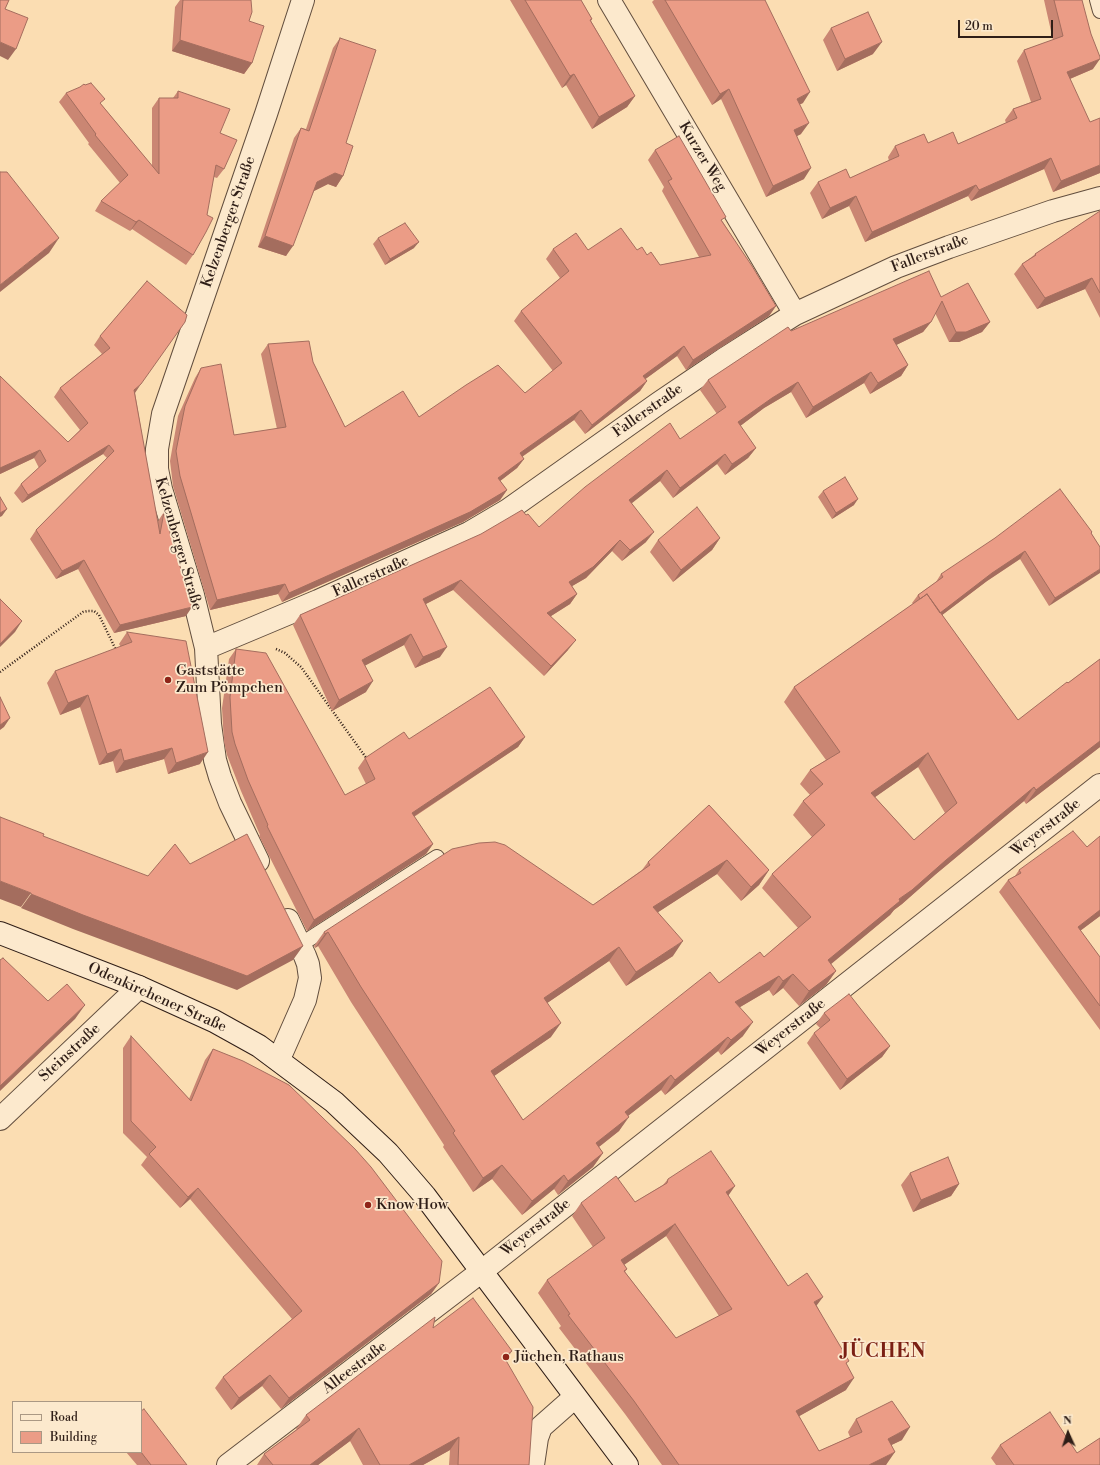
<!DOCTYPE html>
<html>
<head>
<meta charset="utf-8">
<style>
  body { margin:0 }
  #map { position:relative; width:1100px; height:1465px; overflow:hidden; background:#fbddb2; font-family:"Libre Bodoni",serif }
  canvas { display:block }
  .legend { position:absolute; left:12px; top:1401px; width:130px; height:52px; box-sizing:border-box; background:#fce9cd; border:1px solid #aa9884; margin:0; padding:5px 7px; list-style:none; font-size:12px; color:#2f1e17 }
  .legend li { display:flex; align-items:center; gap:8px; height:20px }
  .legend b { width:20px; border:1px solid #aa9884 }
  .north { position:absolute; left:1048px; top:1413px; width:40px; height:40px; -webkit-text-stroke:3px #fce9cd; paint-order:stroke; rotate:357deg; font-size:11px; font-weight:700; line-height:16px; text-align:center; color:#2f1e17 }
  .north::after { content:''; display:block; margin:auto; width:14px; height:18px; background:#2f1e17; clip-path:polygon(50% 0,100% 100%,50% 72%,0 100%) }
  .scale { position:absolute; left:958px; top:20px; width:95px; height:18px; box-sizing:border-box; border:2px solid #2f1e17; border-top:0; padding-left:5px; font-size:12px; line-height:14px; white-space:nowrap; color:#2f1e17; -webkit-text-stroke:3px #fce9cd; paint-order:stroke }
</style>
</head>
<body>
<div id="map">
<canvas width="1100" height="1465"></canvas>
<ul class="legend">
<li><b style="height:5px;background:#fce9cd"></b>Road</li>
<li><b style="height:11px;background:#eb9c86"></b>Building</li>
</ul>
<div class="north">N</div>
<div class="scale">20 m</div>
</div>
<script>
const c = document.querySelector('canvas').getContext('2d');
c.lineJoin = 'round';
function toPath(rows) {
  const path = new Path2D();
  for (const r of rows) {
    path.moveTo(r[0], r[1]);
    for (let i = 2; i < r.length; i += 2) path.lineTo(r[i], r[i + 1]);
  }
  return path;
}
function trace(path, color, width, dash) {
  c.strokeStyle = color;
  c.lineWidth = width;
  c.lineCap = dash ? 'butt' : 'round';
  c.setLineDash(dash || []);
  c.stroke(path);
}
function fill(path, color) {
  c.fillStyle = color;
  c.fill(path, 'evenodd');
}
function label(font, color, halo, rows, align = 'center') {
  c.font = font + ' "Libre Bodoni",serif';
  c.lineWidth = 3.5;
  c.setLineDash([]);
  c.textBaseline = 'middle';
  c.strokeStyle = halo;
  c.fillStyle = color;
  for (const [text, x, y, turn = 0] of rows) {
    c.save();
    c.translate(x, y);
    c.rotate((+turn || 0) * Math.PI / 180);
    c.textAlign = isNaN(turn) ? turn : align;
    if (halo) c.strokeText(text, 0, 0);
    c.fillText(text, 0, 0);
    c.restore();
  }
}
const path = toPath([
  [276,649,285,653,301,667,367,759],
  [0,672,83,612,88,611,94,611,99,615,117,652]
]);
const lane = toPath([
  [1097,0,1100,11],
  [300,945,437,857]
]);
const street = toPath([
  [609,0,795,314],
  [206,648,318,601,469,533,508,510,659,403,724,359,795,314,896,267,949,247,1053,211,1100,198],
  [258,861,230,803,220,777,215,760,210,724,206,648,193,595,161,489,157,469,157,449,163,414,266,114,303,0],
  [279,1059,305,1000,310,978,308,964,305,956,288,920],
  [0,1119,139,987],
  [228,1465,482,1271,1100,785],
  [533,1465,537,1438,541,1427,575,1397]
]);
const secondary = toPath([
  [0,933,139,987,214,1021,259,1046,334,1102,388,1153,425,1196,627,1465]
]);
const wall = toPath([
  [180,0,183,0,249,21,252,63,244,74,172,51,175,7],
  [510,0,581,0,592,19,591,21,635,96,627,107,592,129,566,85,562,88],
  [654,0,765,0,803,103,800,104,801,134,797,136,804,179,766,197,721,99,712,105,652,2],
  [1044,0,1082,0,1093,69,1070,79,1100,173,1053,192,1044,169,971,201,968,196,865,242,849,206,822,219,810,193,818,182,850,178,889,161,888,157,895,146,928,143,958,144,1006,123,1005,120,1013,109,1031,102,1017,61,1024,50,1053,40],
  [831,28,873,54,837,71,823,40],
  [340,38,346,143,343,176,336,187,328,184,314,191,286,256,258,247,294,138,301,128,306,129,333,48],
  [178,91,220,133,224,169,217,178,214,177,193,255,186,265,132,229,130,231,95,211,101,201,120,183,88,144,89,143,59,102,66,93,101,104,152,166,152,108,159,98,173,98],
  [655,150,723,222,776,306,769,316,686,370,677,356,645,379,647,381,640,391,585,434,574,420,522,457,524,459,517,468,500,481,507,490,500,500,463,522,282,602,278,594,210,610,173,486,170,461,178,416,195,378,201,368,234,435,277,429,261,354,268,344,313,362,345,427,419,417,525,393,553,371,514,321,521,311,560,278,546,259,553,249,637,250,647,255,660,265,699,257,662,191,664,187,648,160],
  [1100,211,1100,318,1085,289,1037,309,1014,274,1022,264,1033,256,1035,254],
  [378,238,414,248,385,265,373,244],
  [147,281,135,393,157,523,158,521,164,512,186,616,114,633,78,569,56,579,30,539,36,530,107,458,103,454,22,503,14,493,21,484,39,468,34,458,0,474,0,376,68,442,80,430,54,397,60,388,102,354,94,345,100,336],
  [941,297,990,322,982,332,959,342,949,342,935,313,931,322,923,332,896,345,908,365,901,376,870,394,864,383,806,418,791,392,764,408,740,426,756,448,748,458,725,475,717,464,673,498,660,481,631,503,646,542,622,561,612,551,586,578,572,586,577,594,570,604,551,616,568,650,544,676,453,590,426,604,440,657,415,668,404,645,365,665,366,692,332,711,293,625,300,615,526,515,539,527,680,439,717,414,700,390,708,380,791,331],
  [823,491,854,505,832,519,818,497],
  [1091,533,1100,547,1049,606,1020,559,987,581,942,615,1018,720,1100,659,1100,747,1026,804,1024,801,936,874,902,904,894,910,890,915,830,964,836,971,826,985,799,1006,783,988,773,996,769,990,740,1007,743,1036,721,1055,718,1051,665,1095,661,1090,628,1116,619,1131,599,1147,603,1153,593,1167,558,1195,554,1189,522,1215,492,1179,473,1192,443,1147,444,1145,351,1002,318,946,315,948,314,946,324,932,593,905,642,870,648,862,709,805,769,870,759,885,741,901,717,874,658,912,673,956,626,986,609,961,547,1003,551,1037,494,1076,523,1120,719,983,764,957,798,928,762,888,772,874,812,837,793,815,803,801,810,795,800,784,810,770,826,760,784,702,794,687,913,604,912,603,918,595,936,582,941,574],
  [918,767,945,813,914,840,875,797],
  [720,538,712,550,673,582,650,552,658,540],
  [127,632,200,764,168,774,164,759,116,773,113,761,99,765,80,707,60,715,47,683,55,671,121,647,119,644],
  [236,649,345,795,366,784,358,768,365,758,409,739,525,737,518,747,414,817,433,844,426,854,307,931,259,836,260,835,241,791,227,755,224,742,222,708,229,659],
  [1100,836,1100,916,1080,931,1100,957,1100,1030,999,892,1008,880,1015,876,1019,870,1087,847],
  [824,1013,890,1046,882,1057,840,1090,807,1043,814,1033,820,1028,816,1024],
  [131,1036,189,1099,205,1060,213,1049,439,1283,431,1294,281,1409,262,1386,231,1410,215,1388,223,1377,292,1319,190,1199,180,1208,141,1165,147,1157,123,1133,123,1048],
  [910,1173,959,1184,951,1196,913,1212,901,1185],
  [668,1179,728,1195,788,1286,817,1306,847,1364,846,1390,799,1416,819,1451,850,1437,848,1432,856,1419,902,1440,891,1445,886,1465,662,1465,625,1414,559,1328,561,1326,538,1293,547,1280,593,1247,572,1216,581,1203,635,1202,663,1185],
  [666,1236,719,1316,676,1338,625,1272,627,1269,624,1265],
  [433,1328,506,1360,529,1465,449,1465,450,1450,423,1465,363,1465,350,1441,318,1465,257,1465,264,1454,297,1429,296,1429,306,1415],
  [1000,1445,1077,1453,1100,1465,996,1465,991,1458],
  [126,1452,141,1452,187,1465,137,1465]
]);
const shadedWall = toPath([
  [180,40,252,63,244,74,172,51],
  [0,42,16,49,8,60,0,56],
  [882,42,873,54,837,71,845,59],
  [1100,59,1093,69,1060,83,1067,72],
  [574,74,566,85,562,88,570,76],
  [729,89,721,99,712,105,720,94],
  [810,92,803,103,790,109,797,99],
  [635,96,627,107,592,129,599,117],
  [809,123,801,134,787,141,794,130],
  [1051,158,1044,169,971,201,979,190],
  [1100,165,1100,173,1053,192,1061,181],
  [811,168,804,179,766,197,773,186],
  [335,173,343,176,336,187,328,184,310,193,317,182],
  [976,185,968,196,865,242,872,232],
  [856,196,849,206,822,219,830,208],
  [139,220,132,229,130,231,136,222],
  [265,236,293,246,286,256,258,247],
  [59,238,49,253,0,292,0,285],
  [419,242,414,248,385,265,390,259],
  [1092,278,1085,289,1037,309,1045,298],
  [776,306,769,316,686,370,693,360],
  [931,322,923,332,886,350,893,339],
  [990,322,982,332,959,342,949,342,956,332],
  [684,346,677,356,636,386,643,376],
  [908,365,901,376,870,394,878,383],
  [871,372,864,383,806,418,813,407],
  [647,381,640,391,585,434,592,425],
  [798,382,791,392,764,408,731,433,738,422,772,398],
  [141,384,135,393,128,399,134,390],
  [581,410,574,420,513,463,520,453],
  [109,445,103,454,22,503,28,495],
  [756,448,748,458,725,475,732,464],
  [40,450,34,458,0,474,0,468],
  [725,454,717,464,673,498,680,488],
  [524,459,517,468,491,488,498,478],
  [667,470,660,481,622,511,629,500],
  [507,490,500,500,463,522,282,602,289,593],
  [858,499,854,505,832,519,836,513],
  [7,509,2,516,0,517,0,513],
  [654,532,646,542,622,561,630,550],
  [720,538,712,550,673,582,681,570],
  [620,540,612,551,586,578,562,592,569,582],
  [1025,551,1020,559,987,581,929,625,934,617,992,573],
  [84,560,78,569,56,579,62,571],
  [1100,569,1100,573,1049,606,1055,598],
  [461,580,453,590,416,609,423,599],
  [285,584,278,594,210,610,217,600],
  [577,594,570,604,540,623,547,613],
  [192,607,186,616,114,633,120,625],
  [22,621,15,632,0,647,0,644],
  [411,634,404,645,355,671,362,660],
  [576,640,568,650,544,676,551,666],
  [447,647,440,657,415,668,423,657],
  [373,681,366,692,332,711,339,700],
  [88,695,80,707,60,715,68,703],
  [10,718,4,727,0,730,0,725],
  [525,737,518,747,404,823,412,813],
  [1100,741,1100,747,1026,804,1036,790],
  [172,748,164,759,116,773,124,761],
  [121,749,113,761,99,765,107,754],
  [208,752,200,764,168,774,176,763],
  [928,753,918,767,861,807,871,793],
  [1034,787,1024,801,936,874,902,904,894,910,890,915,818,975,828,960,946,860],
  [433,844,426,854,307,931,314,920],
  [727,860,717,874,643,922,653,907],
  [769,870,759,885,741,901,751,887],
  [0,881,31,893,21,907,0,899],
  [31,894,303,946,293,960,237,990,73,929,21,908],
  [1100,910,1100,916,1069,939,1078,927],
  [328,932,318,946,315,948,325,934],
  [683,941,673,956,626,986,636,972],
  [619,947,609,961,534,1012,544,998],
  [836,971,826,985,799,1006,809,991],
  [793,974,783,988,773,996,783,981],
  [779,976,769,990,725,1016,735,1002],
  [85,1005,75,1019,0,1091,0,1086],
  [753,1022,743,1036,721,1055,731,1040],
  [561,1023,551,1037,481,1085,491,1071],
  [728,1037,718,1051,665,1095,675,1080],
  [890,1046,882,1057,840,1090,847,1079],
  [671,1075,661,1090,615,1126,625,1112],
  [629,1117,619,1131,586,1157,596,1143],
  [603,1153,593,1167,558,1195,568,1181],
  [502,1165,492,1179,473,1192,483,1178],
  [564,1175,554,1189,522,1215,532,1201],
  [959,1184,951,1196,913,1212,921,1200],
  [735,1186,726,1199,726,1192],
  [198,1188,190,1199,180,1208,188,1197],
  [675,1224,666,1236,612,1273,621,1260],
  [439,1283,431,1294,281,1409,289,1398],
  [823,1297,814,1309,814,1302],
  [512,1351,503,1364,504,1357],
  [270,1375,262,1386,231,1410,239,1398],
  [854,1378,846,1390,787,1423,796,1411],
  [910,1427,902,1440,879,1451,888,1439],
  [359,1428,350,1441,318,1465,310,1465],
  [459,1437,450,1450,423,1465,409,1465],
  [895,1452,886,1465,869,1465]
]);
const building = toPath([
  [0,0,9,0,5,9,28,18,16,49,0,42,0,0],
  [183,0,251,0,252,12,249,21,264,26,252,63,180,40,183,0],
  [525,0,581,0,592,19,590,20,635,96,599,117,574,74,570,76,525,0],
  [665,0,765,0,810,92,797,99,809,123,794,130,811,168,773,186,729,89,720,94,665,0],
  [1054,0,1082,0,1091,34,1100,57,1100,59,1067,72,1090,122,1100,118,1100,165,1061,181,1051,158,979,190,976,185,872,232,856,196,830,208,818,182,846,169,850,178,874,167,899,156,895,146,924,134,928,143,953,132,958,144,1017,118,1013,109,1041,99,1024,50,1063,36,1054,0],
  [868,12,882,42,845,59,831,28,868,12],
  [340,38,376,50,346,143,353,146,343,176,335,173,317,182,293,246,265,236,301,128,309,131,340,38],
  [91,83,105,99,100,103,159,174,159,98,178,98,178,91,230,109,220,133,237,140,224,169,216,165,207,215,213,218,206,232,193,255,139,220,136,222,101,201,128,175,95,135,96,134,66,93,80,87,84,84,85,85,91,83],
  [679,136,726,217,721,220,752,266,776,306,693,360,684,346,643,376,647,381,592,425,581,410,520,453,524,459,498,478,507,490,470,512,289,593,285,584,217,600,180,476,176,451,185,406,201,368,221,364,234,435,286,427,268,344,309,341,313,362,345,427,403,391,419,417,466,385,498,365,525,393,562,363,521,311,569,271,553,249,576,233,588,250,621,228,637,250,642,247,647,255,651,252,660,265,711,255,668,181,672,179,655,150,679,136],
  [0,172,7,172,59,238,0,285,0,172],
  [1100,211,1100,293,1092,278,1045,298,1022,264,1036,255,1035,254,1100,211],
  [405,223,419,242,390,259,378,238,405,223],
  [929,271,941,297,968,283,990,322,966,332,956,332,942,301,931,322,893,339,908,365,878,383,871,372,813,407,798,382,772,398,738,422,756,448,732,464,725,454,680,488,667,470,629,500,654,532,630,550,620,540,593,567,569,582,577,594,547,613,576,640,551,666,461,580,423,599,447,647,423,657,411,634,362,660,373,681,339,700,300,615,481,534,522,510,526,515,528,514,539,527,585,487,670,423,680,439,726,407,708,380,788,327,791,331,929,271],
  [147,281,187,315,185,322,141,384,134,390,160,534,164,512,192,607,120,625,84,560,62,571,36,530,114,451,109,445,28,495,21,484,46,461,40,450,0,468,0,376,68,442,88,423,60,388,110,348,100,336,147,281],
  [845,477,858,499,836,513,823,491,845,477],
  [1060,489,1092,532,1091,533,1100,547,1100,569,1055,598,1025,551,992,573,940,613,927,594,920,599,918,595,943,577,941,574,995,538,1060,489],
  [0,497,7,509,0,513,0,497],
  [697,507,720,538,681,570,658,540,697,507],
  [927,594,1018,720,1067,682,1068,683,1100,659,1100,741,1036,790,1034,787,946,860,912,890,899,899,900,901,828,960,836,971,809,991,793,974,783,981,779,976,735,1002,753,1022,731,1040,728,1037,675,1080,671,1075,625,1112,629,1117,596,1143,603,1153,568,1181,564,1175,532,1201,502,1165,483,1178,453,1133,455,1131,361,987,328,932,325,934,324,932,452,849,479,843,495,842,505,845,593,905,650,865,648,862,709,805,769,870,751,887,727,860,653,907,683,941,636,972,619,947,544,998,561,1023,491,1071,523,1120,710,972,719,983,760,952,764,957,811,917,772,874,825,825,803,801,823,784,810,770,840,752,794,687,927,594],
  [928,753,957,803,914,840,871,793,928,753],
  [0,599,22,621,0,644,0,599],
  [127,632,186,641,208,752,176,763,172,748,124,761,121,749,107,754,88,695,68,703,55,671,132,642,127,632],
  [236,649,266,653,345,795,375,779,365,758,404,732,409,739,490,687,525,737,412,813,433,844,314,920,267,826,268,825,248,780,235,744,232,732,230,697,236,649],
  [0,697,10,718,0,725,0,697],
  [0,817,44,834,43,836,148,876,175,844,190,864,247,834,303,946,247,976,83,915,31,894,31,893,0,881,0,817],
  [1073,831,1087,847,1100,836,1100,910,1078,927,1100,957,1100,1006,1008,880,1021,873,1019,870,1073,831],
  [3,958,48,1001,67,984,85,1005,0,1086,0,960,3,958],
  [849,994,890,1046,847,1079,814,1033,830,1020,824,1013,849,994],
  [131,1036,191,1101,213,1049,243,1061,289,1085,355,1149,371,1167,442,1261,439,1283,289,1398,270,1375,239,1398,223,1377,302,1311,198,1188,188,1197,149,1154,156,1147,131,1121,131,1036],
  [711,1151,735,1186,726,1192,788,1286,807,1273,823,1297,814,1302,849,1361,846,1363,854,1378,796,1411,819,1451,862,1432,856,1419,892,1401,910,1427,888,1439,895,1452,869,1465,679,1465,634,1401,568,1315,570,1314,547,1280,605,1238,581,1203,616,1176,635,1202,667,1183,668,1179,711,1151],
  [675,1224,732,1309,676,1338,624,1271,627,1269,621,1260,675,1224],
  [948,1157,959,1184,921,1200,910,1173,948,1157],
  [473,1298,512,1351,504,1357,533,1407,529,1465,458,1465,459,1437,409,1465,380,1465,359,1428,310,1465,273,1465,264,1454,310,1420,306,1415,435,1317,433,1328,473,1298],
  [144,1409,187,1465,151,1465,141,1452,141,1411,144,1409],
  [1050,1412,1077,1453,1100,1438,1100,1465,1014,1465,1000,1445,1050,1412]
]);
const markers = [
  [168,680,4,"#8f2418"],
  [368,1205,4,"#8f2418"],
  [506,1357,4,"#8f2418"]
];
const streetNames = [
  ["Kurzer Weg",702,157,59],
  ["Kelzenberger Straße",229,222,-71],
  ["Fallerstraße",930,254,-21],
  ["Fallerstraße",648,411,-35],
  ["Kelzenberger Straße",178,544,74],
  ["Fallerstraße",371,577,-24],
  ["Weyerstraße",1046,828,-38],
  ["Odenkirchener Straße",157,998,24],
  ["Weyerstraße",791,1028,-38],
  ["Steinstraße",70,1053,-43],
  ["Weyerstraße",536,1228,-38],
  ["Alleestraße",355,1368,-37]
];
const poiNames = [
  ["Gaststätte",176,671],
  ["Zum Pömpchen",176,688],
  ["Know How",376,1205],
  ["Jüchen, Rathaus",514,1357]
];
const districtNames = [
  ["JÜCHEN",884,1352]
];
trace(lane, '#624e3e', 16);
trace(street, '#624e3e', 24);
trace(secondary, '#2f1e17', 24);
trace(path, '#2f1e17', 2.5, [1, 2]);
trace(lane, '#fce9cd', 14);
trace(street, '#fce9cd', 22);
trace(secondary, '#fce9cd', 22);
fill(wall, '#ca8673');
fill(shadedWall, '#a46d5e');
fill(building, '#eb9c86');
trace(building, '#a46d5e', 1);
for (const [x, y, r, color] of markers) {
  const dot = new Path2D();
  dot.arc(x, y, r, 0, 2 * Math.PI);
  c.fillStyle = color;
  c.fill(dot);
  trace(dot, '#fce9cd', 1.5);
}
label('15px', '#2f1e17', '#fce9cd', streetNames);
label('15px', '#2f1e17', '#fce9cd', poiNames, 'left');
c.letterSpacing = '1px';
label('bold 19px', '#7a1f14', '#fce9cd', districtNames);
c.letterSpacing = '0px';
</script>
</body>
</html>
